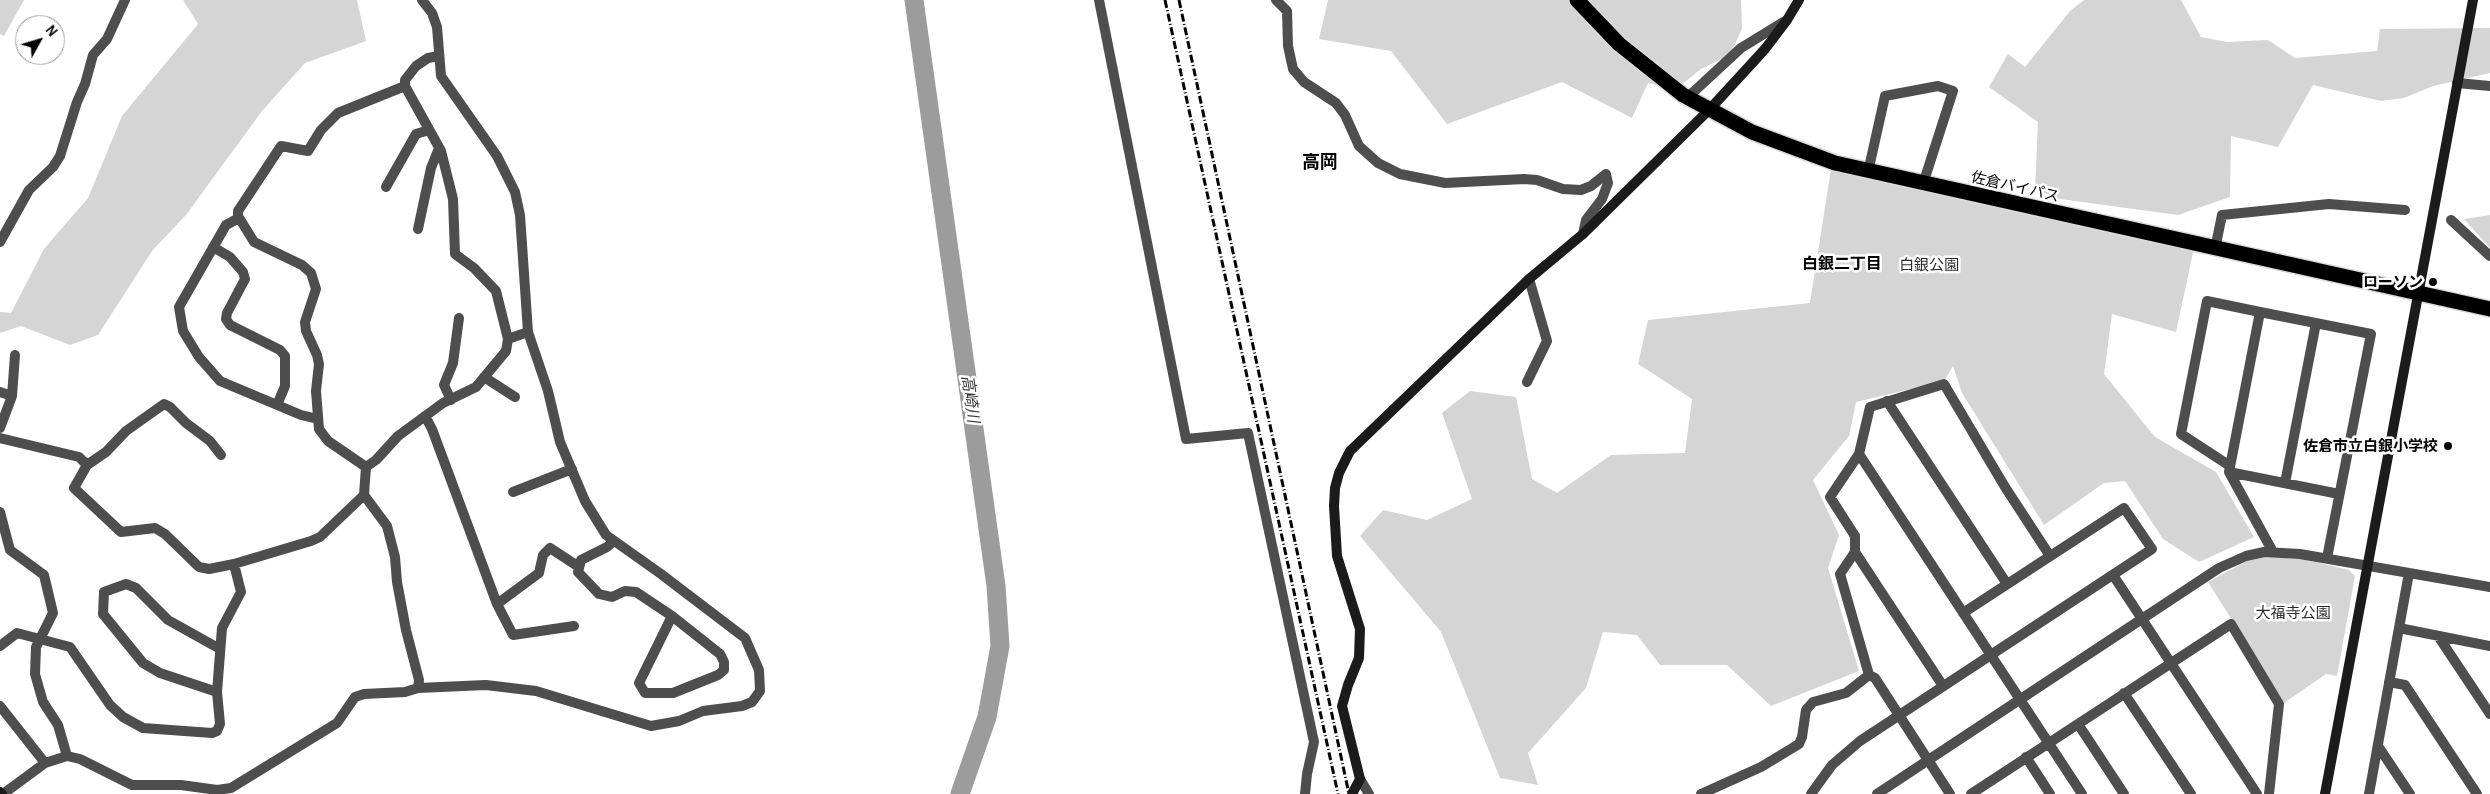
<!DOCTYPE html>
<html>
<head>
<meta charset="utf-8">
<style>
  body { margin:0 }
  #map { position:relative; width:2490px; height:794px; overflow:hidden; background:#fff; font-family:"Alegreya Sans",sans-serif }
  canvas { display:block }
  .north { position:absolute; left:15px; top:15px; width:50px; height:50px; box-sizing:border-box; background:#fff; border:1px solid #999; border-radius:50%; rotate:51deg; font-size:14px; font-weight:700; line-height:20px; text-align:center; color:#000 }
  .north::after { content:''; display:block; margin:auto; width:18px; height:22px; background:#000; clip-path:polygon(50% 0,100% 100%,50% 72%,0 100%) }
</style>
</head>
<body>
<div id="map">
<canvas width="2490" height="794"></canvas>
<div class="north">N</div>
</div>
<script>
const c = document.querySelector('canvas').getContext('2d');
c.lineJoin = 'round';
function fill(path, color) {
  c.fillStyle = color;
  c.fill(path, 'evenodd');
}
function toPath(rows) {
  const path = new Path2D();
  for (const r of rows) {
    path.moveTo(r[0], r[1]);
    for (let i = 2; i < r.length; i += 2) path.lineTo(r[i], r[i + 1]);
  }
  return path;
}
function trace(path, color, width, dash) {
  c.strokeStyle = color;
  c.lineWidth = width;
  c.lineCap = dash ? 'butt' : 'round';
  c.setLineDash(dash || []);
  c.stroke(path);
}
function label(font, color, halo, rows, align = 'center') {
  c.font = font + ' "Alegreya Sans","Noto Sans JP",sans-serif';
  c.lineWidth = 5;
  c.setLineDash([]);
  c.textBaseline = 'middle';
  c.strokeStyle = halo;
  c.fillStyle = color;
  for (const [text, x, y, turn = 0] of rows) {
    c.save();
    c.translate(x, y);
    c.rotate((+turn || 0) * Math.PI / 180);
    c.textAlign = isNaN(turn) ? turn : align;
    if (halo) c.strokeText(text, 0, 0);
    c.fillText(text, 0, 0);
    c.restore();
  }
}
const green = toPath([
  [0,0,24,0,4,36,0,34],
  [183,0,357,0,366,41,305,63,262,111,186,215,152,251,98,335,70,345,21,326,0,333,0,312,11,313,44,249,88,198,122,116,198,24],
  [1328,0,1741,0,1742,29,1730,55,1701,69,1676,89,1648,83,1632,118,1562,82,1447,124,1391,51,1319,39],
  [2084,0,2181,0,2201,37,2227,42,2268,40,2295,58,2377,51,2380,29,2490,28,2490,73,2433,86,2404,98,2381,101,2313,85,2278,147,2231,136,2230,197,2178,215,2060,199,2035,190,2038,122,1989,87,2008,54,2025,67,2070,11],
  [1831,169,2194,248,2176,332,2112,314,2104,374,2155,437,2216,472,2254,537,2199,562,2163,539,2125,481,2104,483,2044,525,1962,393,1953,366,1944,381,1856,402,1849,436,1813,480,1839,535,1828,568,1859,671,1771,706,1727,665,1660,665,1637,635,1603,632,1586,688,1528,753,1538,785,1500,778,1441,632,1360,536,1383,510,1427,520,1472,499,1442,413,1470,391,1516,397,1532,479,1557,493,1611,455,1685,453,1692,399,1638,364,1648,320,1810,303],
  [2490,215,2490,248,2464,219],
  [2264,557,2303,559,2349,570,2355,576,2337,676,2326,674,2284,703,2208,582,2247,561]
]);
const river = toPath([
  [914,0,996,586,1000,646,987,717,960,794]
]);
const street = toPath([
  [1099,0,1186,439,1248,433,1314,742,1307,774,1305,794],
  [1276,0,1287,11,1288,46,1293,69,1304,82,1336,103,1345,115,1359,146,1378,163,1400,174,1445,183,1524,179,1537,180,1563,189,1581,190,1591,186,1606,174,1608,183,1602,199,1586,220,1583,234],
  [439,56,428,58,416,66,405,80,405,86,441,151,453,199,455,254,474,268,496,291,508,339],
  [2457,83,2490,86],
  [1688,97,1741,48,1785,21],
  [1868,172,1885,96,1938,86,1953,91,1923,184],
  [386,187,416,134,429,130],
  [239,218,226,225,179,307,183,331,199,357,220,381,301,415,318,419],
  [2451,220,2490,256],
  [418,229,431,168,439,148],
  [0,242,29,190,53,167,60,156,77,102,85,84,93,55,107,39,125,0],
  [213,247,230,257,243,272,245,279,227,313,226,319,230,325,280,350,285,356,285,386,277,405],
  [2215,249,2222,215,2329,204,2405,210],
  [484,377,515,397],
  [1527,382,1547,341,1529,279],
  [0,392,12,396],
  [451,400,444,385,453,363,459,318],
  [1887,401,2007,584],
  [425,416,432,429,497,604,539,573,543,555,550,548,579,567],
  [0,428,12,396,15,355],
  [0,438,79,457,87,465],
  [1859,454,2082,794],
  [221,455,210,441,186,423,170,407,164,404,126,431,106,452,87,465,74,488,121,532,155,528,165,534,199,567,209,569,234,564,311,541,320,537,364,495,366,467,376,460,398,436,443,403,476,387,506,351,508,339,528,332],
  [2230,466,2181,434,2207,301,2260,312],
  [366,467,328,441,319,429,316,391,319,364,317,355,306,331,305,322,316,289,311,273,302,265,254,242,238,216,238,211,281,146,308,151,321,130,338,113,405,86],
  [2229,472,2339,494],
  [2285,483,2316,323],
  [513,492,572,469],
  [0,512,10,550,44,575,53,613,36,647,35,674,43,702,58,725,67,756],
  [614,541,607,547,581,560,578,572,599,594,612,597,625,591,636,592,672,616,720,654,724,662,724,670,718,675,673,693,645,693,639,683,672,616],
  [1855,552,1943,686],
  [2273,552,2229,472,2260,312,2371,334,2327,558],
  [2113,575,2257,794],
  [497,604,513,635,574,626],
  [2399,628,2409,573],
  [2438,636,2490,714],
  [0,646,17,633,70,647,110,705,123,717,143,728,212,733,217,731,220,724,217,692,222,628,241,592,234,564],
  [1869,675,1840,574,1855,552,1855,536,1830,497,1859,454,1870,407,1944,384,2005,487,2050,556],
  [2389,682,2405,685,2477,794],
  [418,688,486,685,536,691,651,726,679,721,703,711,742,706,752,702,760,691,759,670,745,638,661,574,606,535,585,501,560,442,548,391,528,332,520,215,515,192,497,156,441,76,437,27,432,13,422,0],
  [217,692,160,673,143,663,103,614,104,592,126,584,136,588,168,620,220,649],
  [2124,693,2191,794],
  [0,706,45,763],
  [2078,724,2124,794],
  [2378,746,2410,794],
  [2026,757,2050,794],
  [1360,779,1369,794],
  [3,794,45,763,67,756,80,759,132,785,181,785,217,790,231,788,337,723,355,697,364,694,405,692,418,688,419,680,406,630,397,582,395,557,387,526,364,495],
  [1701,794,1761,767,1799,744,1802,737,1806,710,1813,702,1846,693,1869,675,1875,678,1950,794],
  [1811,794,1832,765,1860,741,2152,549,2124,508,1963,613],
  [1877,794,2219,568,2246,556,2264,552,2300,554,2490,587],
  [1971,794,2231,624,2279,704,2269,794],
  [2369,794,2399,628,2490,646]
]);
const secondary = toPath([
  [0,792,2,794],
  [1352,794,1360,779,1342,706,1348,685,1359,658,1360,629,1337,556,1334,506,1335,488,1339,473,1350,451,1529,279,1583,234,1710,109,1765,49,1787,20,1799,0],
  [2325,794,2473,0]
]);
const highway = toPath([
  [1577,0,1619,44,1683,95,1752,132,1835,163,2490,309]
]);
const rail = toPath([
  [1165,0,1338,794],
  [1179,0,1349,794]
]);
const markers = [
  [2433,282,5,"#000"],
  [2448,446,5,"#000"]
];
const streetNames = [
  ["佐倉バイパス",2015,187,13]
];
const parkNames = [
  ["白銀公園",1929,265],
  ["大福寺公園",2293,613]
];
const poiNames = [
  ["ローソン",2423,282],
  ["佐倉市立白銀小学校",2438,446]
];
const neighbourhoodNames = [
  ["白銀二丁目",1842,264]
];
const waterNames = [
  ["高崎川",970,399,82]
];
const quarterNames = [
  ["高岡",1320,163]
];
fill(green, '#d5d5d5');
trace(river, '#9c9c9c', 19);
trace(highway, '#dbdbdb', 18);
trace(street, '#4e4e4e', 10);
trace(secondary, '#1b1b1b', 10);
trace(highway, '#000', 15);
trace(rail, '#000', 3, [8, 2.5, 1, 2.5]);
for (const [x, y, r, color] of markers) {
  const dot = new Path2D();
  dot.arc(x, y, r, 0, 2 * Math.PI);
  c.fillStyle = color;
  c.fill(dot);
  trace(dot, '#fff', 2);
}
label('15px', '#000', '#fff', streetNames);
label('15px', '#2c2c2c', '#fff', parkNames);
label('bold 15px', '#000', '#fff', poiNames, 'right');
label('bold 16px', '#000', '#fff', neighbourhoodNames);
label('italic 16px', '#3d3d3d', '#fff', waterNames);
label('bold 18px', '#000', '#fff', quarterNames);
</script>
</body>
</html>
